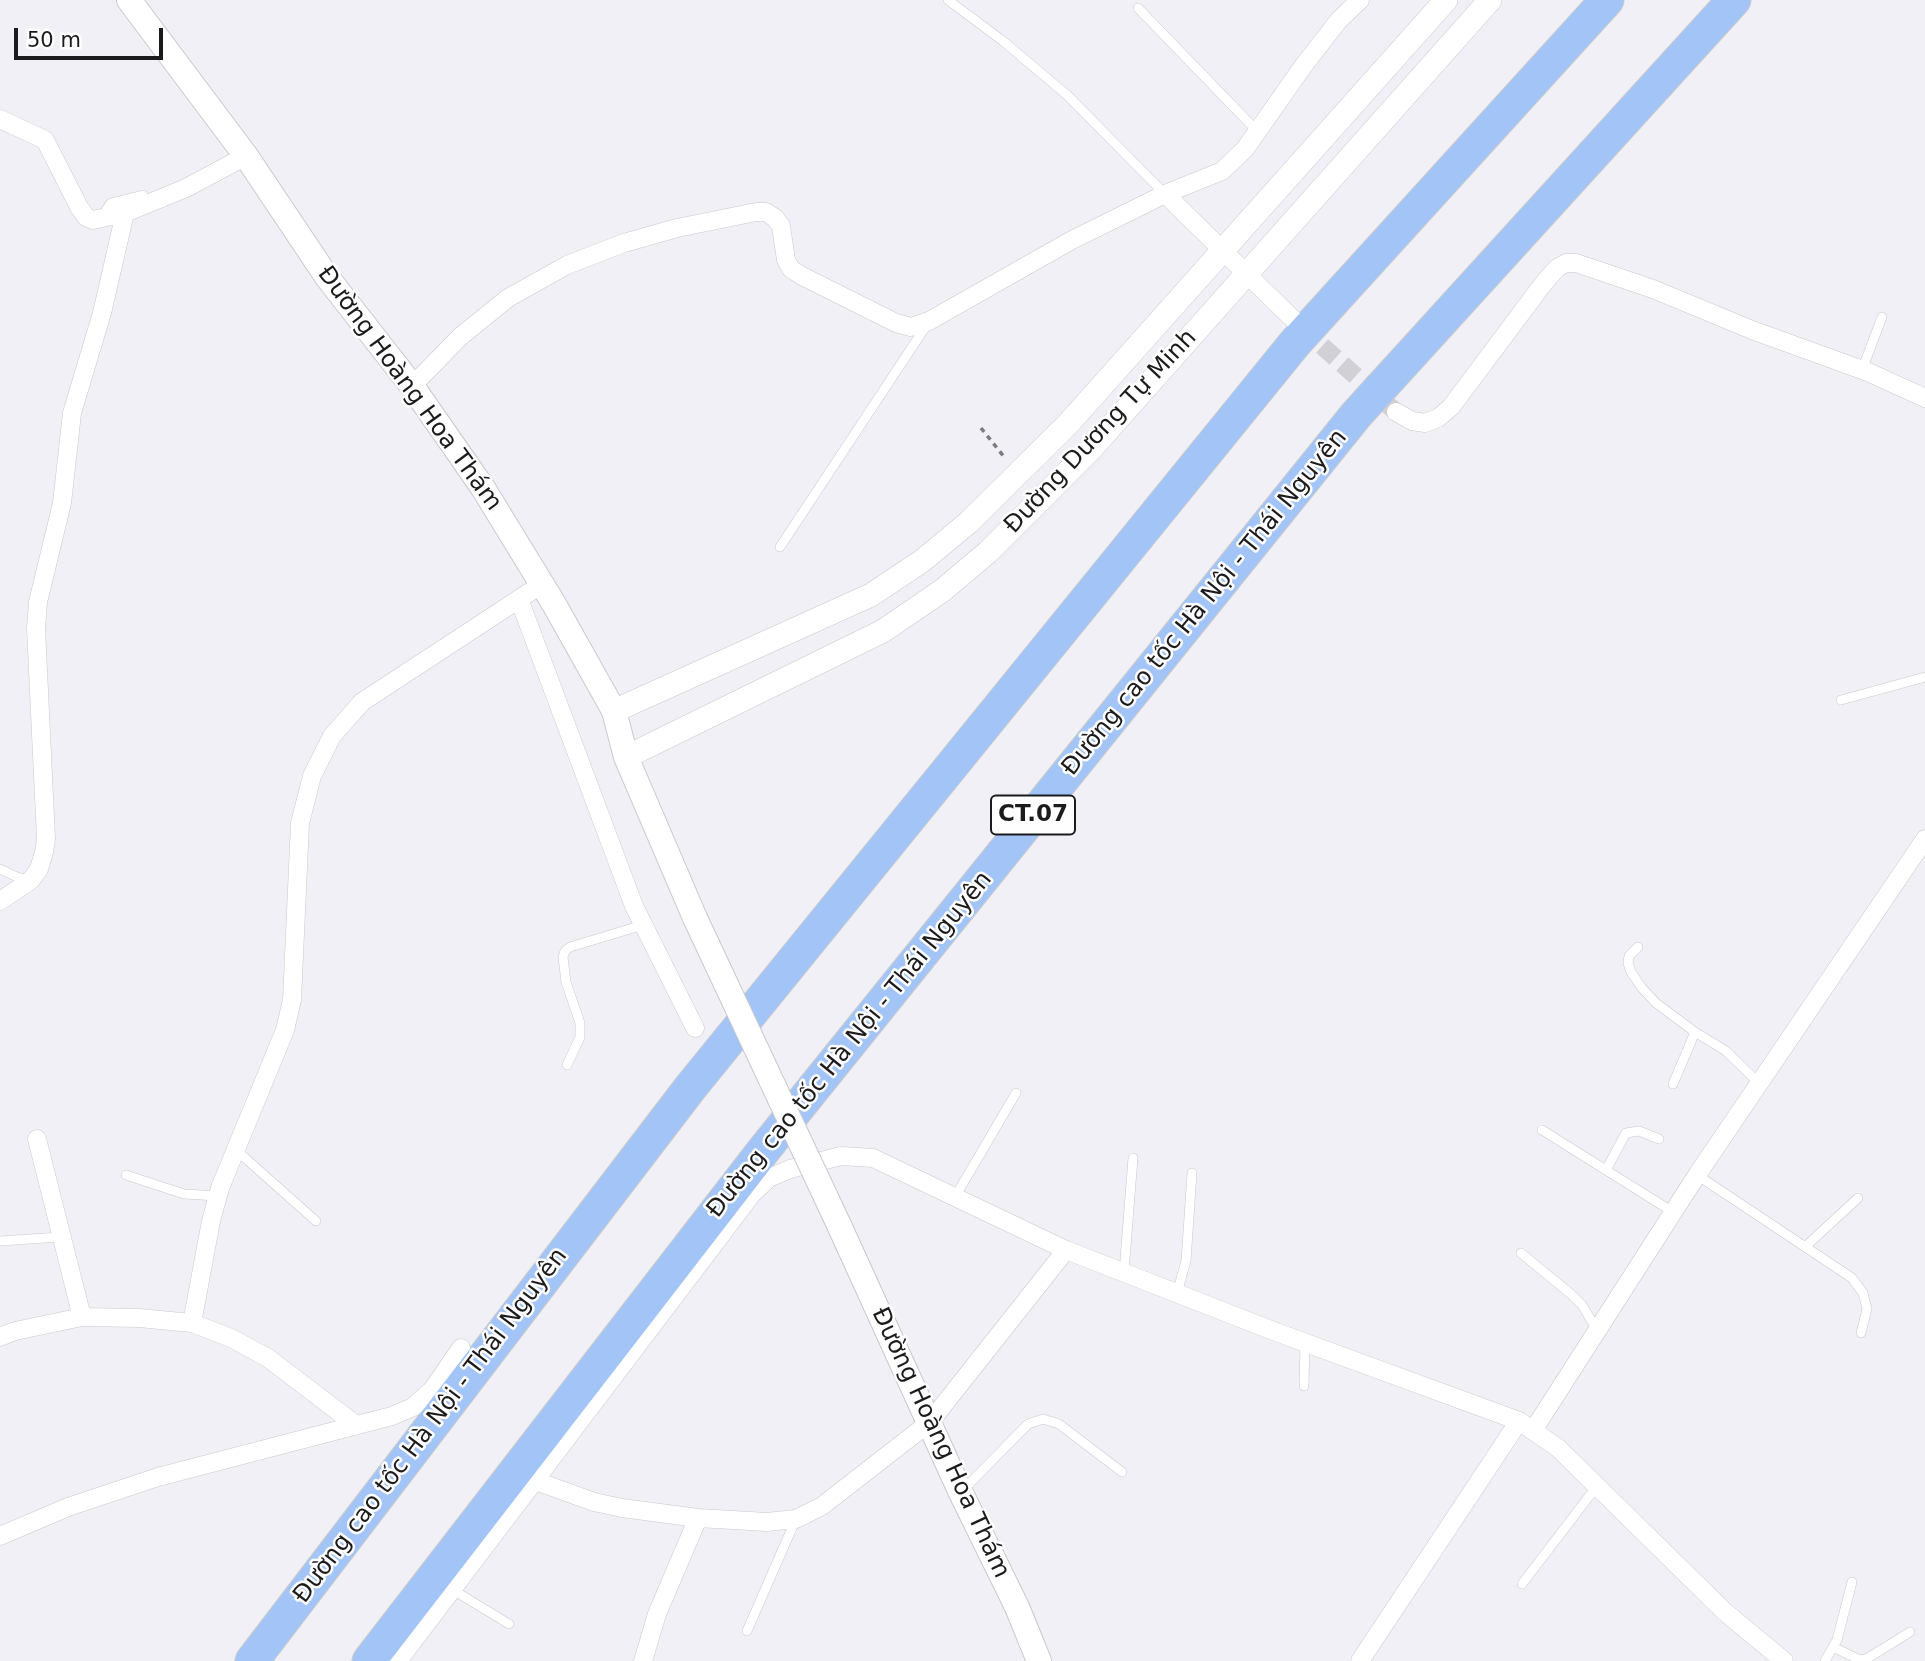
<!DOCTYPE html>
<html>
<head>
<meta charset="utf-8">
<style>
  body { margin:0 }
  #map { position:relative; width:1925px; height:1661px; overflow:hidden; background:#f0f0f6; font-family:"DejaVu Sans",sans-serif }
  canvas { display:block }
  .scale { position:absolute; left:14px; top:28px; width:149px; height:32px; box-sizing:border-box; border:4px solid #1b1b1d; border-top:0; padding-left:9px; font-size:21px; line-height:24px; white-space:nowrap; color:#1b1b1d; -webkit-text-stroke:5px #fefefe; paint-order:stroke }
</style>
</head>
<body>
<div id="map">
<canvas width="1925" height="1661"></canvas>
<div class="scale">50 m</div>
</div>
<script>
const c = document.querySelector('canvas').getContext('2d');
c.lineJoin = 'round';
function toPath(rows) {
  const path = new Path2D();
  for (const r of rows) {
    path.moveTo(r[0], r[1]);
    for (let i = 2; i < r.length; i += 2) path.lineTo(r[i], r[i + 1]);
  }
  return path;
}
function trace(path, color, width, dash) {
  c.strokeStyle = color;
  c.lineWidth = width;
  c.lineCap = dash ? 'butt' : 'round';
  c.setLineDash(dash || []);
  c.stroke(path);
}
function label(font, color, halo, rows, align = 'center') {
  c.font = font + ' "DejaVu Sans",sans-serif';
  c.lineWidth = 5;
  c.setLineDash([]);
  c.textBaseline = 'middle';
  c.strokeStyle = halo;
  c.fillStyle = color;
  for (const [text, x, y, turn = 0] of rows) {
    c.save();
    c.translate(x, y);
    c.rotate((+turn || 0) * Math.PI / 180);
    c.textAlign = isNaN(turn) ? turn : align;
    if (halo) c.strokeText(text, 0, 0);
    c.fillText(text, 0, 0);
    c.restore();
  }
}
const minorTunnel = toPath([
  [1302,328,1396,412]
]);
const path = toPath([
  [981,428,1005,458]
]);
const service = toPath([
  [948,0,1003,41,1067,95,1165,194],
  [1138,8,1258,132],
  [107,218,106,210,111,203,143,195],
  [1862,370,1882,317],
  [780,547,928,323],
  [1841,700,1925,677],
  [0,869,17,877,27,880],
  [1638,947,1629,956,1628,963,1631,972,1642,988,1656,1003,1695,1032,1726,1051,1759,1083],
  [567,1065,580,1037,580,1023,566,982,563,957,565,951,570,947,643,925],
  [1673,1084,1695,1032],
  [1542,1130,1673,1212],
  [236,1150,316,1221],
  [1606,1170,1626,1133,1639,1131,1659,1139],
  [126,1175,184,1194,218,1196],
  [1697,1175,1852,1278,1863,1293,1867,1309,1861,1333],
  [955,1197,1016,1093],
  [0,1241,60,1237],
  [1806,1246,1858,1198],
  [1521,1253,1572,1295,1582,1305,1597,1330],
  [1124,1272,1133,1158],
  [1177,1293,1186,1261,1192,1173],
  [1304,1386,1305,1343],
  [963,1490,1028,1424,1043,1419,1059,1424,1122,1472],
  [1522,1584,1597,1486],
  [453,1590,509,1624],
  [747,1631,796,1519],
  [1833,1647,1860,1660,1868,1658,1910,1632],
  [1825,1661,1837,1640,1852,1582]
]);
const minor = toPath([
  [0,119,45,140,79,207,86,217,93,220,125,213,186,188,246,156],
  [1165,194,1300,326],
  [412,386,461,336,508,298,567,265,624,243,677,228,756,212,766,212,775,218,781,226,786,260,791,269,802,276,896,323,911,327,929,321,1072,240,1165,194,1222,171,1245,149,1304,65,1339,20,1360,0],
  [1396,412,1412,421,1425,423,1438,418,1451,407,1543,284,1557,268,1566,263,1576,263,1653,289,1752,330,1868,372,1925,398],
  [519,599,634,906,695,1028],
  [0,901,31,880,39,869,44,852,46,839,36,628,38,602,62,503,72,413,102,313,125,213],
  [37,1139,82,1317],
  [192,1323,211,1221,220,1188,285,1030,292,1000,300,823,312,776,332,736,362,702,542,584],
  [0,1337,15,1331,82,1317,139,1318,192,1323,231,1338,268,1358,356,1425],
  [1534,1429,1697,1175,1925,839],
  [536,1481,594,1502,622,1508,698,1518,767,1522,796,1519,822,1506,930,1422,1066,1250],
  [0,1536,68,1507,158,1477,392,1416,413,1407,432,1390,461,1348],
  [398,1661,752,1194,769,1178,790,1169,841,1156,873,1158,1066,1250,1276,1332,1519,1421,1558,1448,1725,1612,1784,1661],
  [643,1661,657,1614,698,1518],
  [1360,1661,1519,1421]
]);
const tertiary = toPath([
  [614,711,871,595,922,561,969,522,1068,424,1446,0],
  [626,757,883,631,943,590,988,552,1091,449,1490,0]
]);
const secondary = toPath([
  [129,0,246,156,327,277,412,386,483,488,554,604,614,711,626,757,695,918],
  [839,1225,961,1493,1017,1607,1039,1661]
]);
const motorway = toPath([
  [252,1661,690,1088,1295,343,1607,0],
  [369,1661,763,1151,1356,415,1734,0]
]);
const secondaryBridge = toPath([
  [695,918,839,1225]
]);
const shields = [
  [1033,815,84]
];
const shieldNames = [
  ["CT.07",1033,815]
];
const streetNames = [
  ["Đường Hoàng Hoa Thám",409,389,54],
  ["Đường Dương Tự Minh",1101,432,-47],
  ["Đường cao tốc Hà Nội - Thái Nguyên",1205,603,-51],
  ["Đường cao tốc Hà Nội - Thái Nguyên",850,1045,-51],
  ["Đường cao tốc Hà Nội - Thái Nguyên",431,1426,-53],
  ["Đường Hoàng Hoa Thám",940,1443,65]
];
trace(minorTunnel, '#d0d0d5', 18, [18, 9]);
trace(service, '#c8c9ce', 10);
trace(minor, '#c8c9ce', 19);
trace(tertiary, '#c8c9ce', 24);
trace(secondary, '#c8c9ce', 26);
trace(motorway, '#cdcdcd', 35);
trace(path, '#7c7c7f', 3.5, [5, 5]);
trace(service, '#fff', 9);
trace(minor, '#fff', 18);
trace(tertiary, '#fff', 23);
trace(secondary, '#fff', 24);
trace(motorway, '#a2c4f7', 33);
trace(secondaryBridge, '#c8c9ce', 26, []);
trace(secondaryBridge, '#fff', 24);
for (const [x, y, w] of shields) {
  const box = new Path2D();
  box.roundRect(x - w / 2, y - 19.5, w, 39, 5);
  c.fillStyle = '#fefefe';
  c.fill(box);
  trace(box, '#1b1b1d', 2);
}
label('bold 23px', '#1b1b1d', null, shieldNames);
label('24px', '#1b1b1d', '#fefefe', streetNames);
</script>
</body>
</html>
